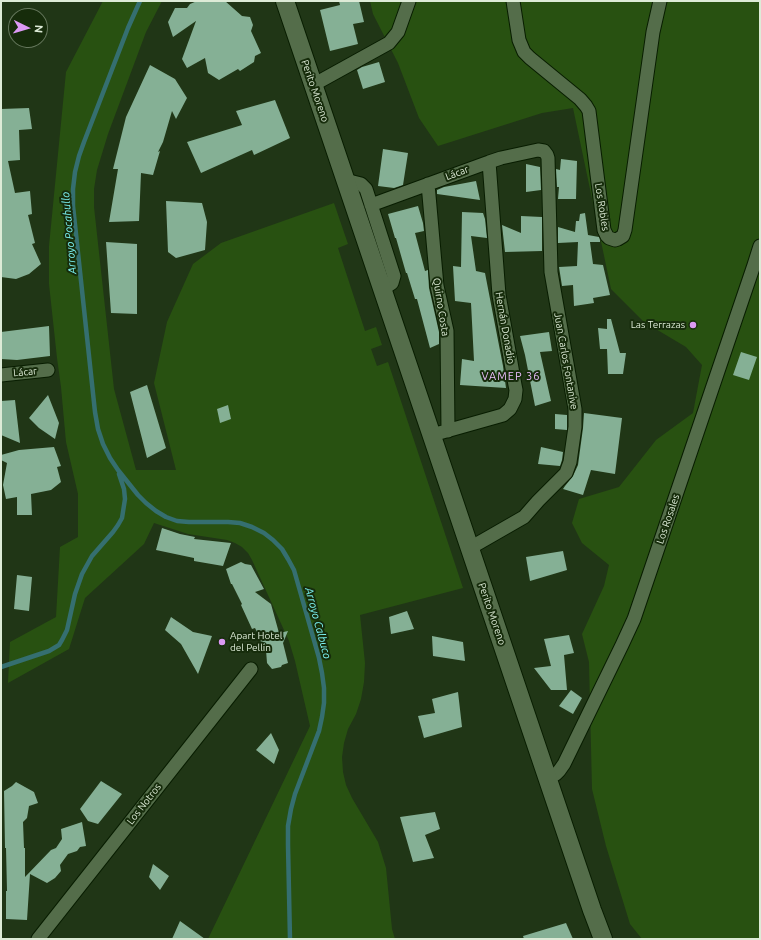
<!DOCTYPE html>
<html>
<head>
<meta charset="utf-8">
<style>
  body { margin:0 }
  #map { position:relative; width:761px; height:940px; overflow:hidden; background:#203616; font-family:Ubuntu,sans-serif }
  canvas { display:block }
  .frame { position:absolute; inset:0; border:2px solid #ddebd7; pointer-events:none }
  .north { position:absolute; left:8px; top:8px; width:40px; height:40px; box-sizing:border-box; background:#162c0b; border:1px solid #66785d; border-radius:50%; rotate:95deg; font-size:11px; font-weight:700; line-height:16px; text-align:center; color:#ddebd7 }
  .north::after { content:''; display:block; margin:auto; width:14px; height:18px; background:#dc99f4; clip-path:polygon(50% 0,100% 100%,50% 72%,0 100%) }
</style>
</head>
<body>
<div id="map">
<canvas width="761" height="940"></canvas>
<div class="frame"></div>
<div class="north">N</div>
</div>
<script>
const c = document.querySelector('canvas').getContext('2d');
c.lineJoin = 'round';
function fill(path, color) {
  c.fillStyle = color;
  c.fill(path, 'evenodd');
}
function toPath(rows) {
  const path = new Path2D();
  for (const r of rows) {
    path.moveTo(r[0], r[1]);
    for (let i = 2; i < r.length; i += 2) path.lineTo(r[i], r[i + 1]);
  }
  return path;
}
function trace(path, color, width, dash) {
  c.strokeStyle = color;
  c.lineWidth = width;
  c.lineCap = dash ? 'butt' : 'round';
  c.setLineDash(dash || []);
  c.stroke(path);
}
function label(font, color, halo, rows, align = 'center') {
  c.font = font + ' Ubuntu,sans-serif';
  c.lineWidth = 4;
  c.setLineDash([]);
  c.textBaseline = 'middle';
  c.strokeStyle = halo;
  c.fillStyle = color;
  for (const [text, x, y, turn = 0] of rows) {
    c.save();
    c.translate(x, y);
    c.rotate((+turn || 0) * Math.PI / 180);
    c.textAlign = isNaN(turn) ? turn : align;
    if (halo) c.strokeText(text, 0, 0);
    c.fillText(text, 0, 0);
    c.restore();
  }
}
const green = toPath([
  [103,1,162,1,146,32,108,134,97,170,94,189,94,207,114,389,136,470,176,470,154,383,167,322,193,264,221,243,334,203,348,244,338,248,365,331,376,327,382,345,371,349,377,366,388,362,463,588,360,615,365,663,364,682,361,699,356,714,348,729,344,743,342,757,343,772,346,785,352,798,378,842,386,868,392,929,395,939,208,939,310,726,295,661,289,641,252,560,248,553,242,547,235,543,227,540,188,534,154,523,144,544,85,598,69,649,8,683,10,642,56,617,60,547,78,537,78,494,66,442,61,387,57,358,49,284,49,246,66,72],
  [370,1,760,1,760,939,642,939,630,924,606,846,592,789,589,662,582,634,604,586,609,565,582,543,572,523,579,499,619,487,656,440,693,413,702,365,686,347,644,322,611,289,573,108,542,113,438,146,419,118,398,63,373,14]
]);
const stream = toPath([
  [140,1,128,28,84,142,79,156,75,172,73,189,73,206,95,412,98,429,103,444,110,458,118,470,138,495,146,503,156,511,166,517,177,521,189,522,228,522,240,523,252,527,264,533,273,540,282,549,288,559,294,570,319,658,322,673,324,688,324,703,322,717,319,731,295,794,291,809,288,826,288,845,290,939],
  [1,667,49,651,59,645,62,640,67,630,75,594,82,574,92,556,113,532,118,525,122,518,125,499,124,489,119,474]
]);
const building = toPath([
  [197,1,225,1,242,16,250,17,253,25,251,31,261,53,255,56,254,62,240,71,238,69,219,80,208,73,205,58,187,68,182,59,196,21,173,37,168,22,175,8,187,8,190,4],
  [339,1,359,1,364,22,353,24,358,44,330,51,320,10,340,5],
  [379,62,385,82,363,89,357,70,362,67],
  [150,65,175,79,187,98,176,119,172,111,163,142,158,152,160,151,153,175,141,173,139,221,109,222,118,169,113,169,126,117],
  [275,100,290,138,254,155,252,150,201,173,187,142,242,125,236,111],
  [29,108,32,129,19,130,20,160,8,161,15,193,30,191,32,214,28,215,35,243,32,244,41,264,29,274,16,279,1,277,1,109],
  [383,149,408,153,403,185,394,188,378,186],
  [561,159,577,161,576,199,558,199,559,187,557,187,556,169,560,170],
  [526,164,540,167,541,190,526,192],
  [476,181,480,200,437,194,437,190,444,187],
  [166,201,202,203,207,222,205,250,176,258,168,252],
  [418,206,423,223,424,231,415,233,425,271,428,270,429,288,439,332,439,344,430,348,417,299,415,299,407,273,406,273,396,238,395,238,388,214],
  [462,212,483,213,485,219,487,238,471,236,476,271,485,273,503,366,506,388,460,385,462,359,474,361,471,303,455,301,453,266,461,267],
  [585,213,588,235,599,237,600,240,600,242,590,242,593,264,603,265,610,295,593,298,594,303,574,306,573,285,562,286,559,267,577,266,578,242,558,243,558,227,575,232,576,221,579,221,580,214],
  [521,216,542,217,542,251,505,252,502,225,521,233],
  [106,242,137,244,137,314,111,313],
  [607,319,611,319,620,353,626,353,623,374,608,374,607,349,600,349,598,328,607,329],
  [49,326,50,356,17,360,1,359,1,332],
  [549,332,552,351,540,352,551,401,535,406,525,355,520,336],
  [741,352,757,357,749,380,733,375],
  [147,385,166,448,147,458,130,392],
  [48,395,59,423,55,439,39,428,29,418],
  [15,400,20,443,1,435,1,401],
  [228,405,231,419,220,423,217,409],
  [584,413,622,418,615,474,591,470,583,495,563,489,565,486,573,476,578,465,583,428],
  [555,414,567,415,567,430,555,429],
  [54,447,61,466,57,467,61,482,51,490,31,494,32,515,17,515,17,497,6,499,3,485,7,463,1,460,1,455,19,450],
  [541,447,563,452,562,460,560,466,538,464],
  [162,528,180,534,195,537,194,539,231,543,223,566,194,561,194,558,156,550],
  [563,551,567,570,530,581,526,557],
  [241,562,245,564,251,565,264,589,255,592,271,604,279,633,288,631,283,643,288,663,282,665,281,667,272,669,267,663,266,650,262,646,260,638,255,628,252,629,241,605,242,604,232,584,231,584,226,569],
  [17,575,32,577,29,611,14,609],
  [407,611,414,629,391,634,389,617],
  [171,617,193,632,212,636,198,674,181,644,165,630],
  [569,635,574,653,564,655,567,690,551,690,534,668,551,666,544,639],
  [432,636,463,642,465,661,433,656],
  [571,690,582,698,573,714,559,706],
  [458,692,462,727,424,738,418,716,435,713,432,699],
  [271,733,279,750,274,764,256,750],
  [101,781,122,794,98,824,88,821,80,809],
  [16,782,34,792,38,803,29,806,27,818,23,822,24,848,25,848,25,877,51,850,56,848,62,839,61,829,82,822,86,846,80,847,77,851,68,854,60,865,61,871,55,878,47,883,30,874,27,920,6,919,6,891,7,891,6,848,5,848,4,791,12,786],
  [435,812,440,829,425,835,434,858,413,862,400,817],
  [153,864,169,876,160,890,149,877],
  [180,921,205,939,172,939],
  [566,923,573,939,524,939,523,936]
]);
const minor = toPath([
  [513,1,519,40,524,52,530,58,580,99,586,106,589,111,604,230,607,236,609,238,615,240,618,239,623,236,625,230,653,32,660,1],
  [313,85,389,43,398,32,409,1],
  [345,180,361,184,366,189,367,192,394,276,392,283,389,285,382,288],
  [428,184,437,286,447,331,448,431],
  [371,205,489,162,501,158,538,150,544,151,547,155,548,158,551,272,575,409,575,427,570,462,566,473,538,501,524,517,470,548],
  [1,375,48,370],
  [432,435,503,415,510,409,515,399,516,390,515,385,499,295,489,162],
  [547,778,556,774,559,771,564,764,622,645,634,619,754,265,760,246],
  [38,939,251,669]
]);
const secondary = toPath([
  [285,1,592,910,603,939]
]);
const markers = [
  [693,325,4,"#dc99f4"],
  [222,642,4,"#dc99f4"]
];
const streetNames = [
  ["Perito Moreno",315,91,71],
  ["Lácar",457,173,-21],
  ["Los Robles",602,207,81],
  ["Quirno Costa",441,307,81],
  ["Hernán Donadio",505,328,80],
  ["Juan Carlos Fontanive",566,361,80],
  ["Lácar",25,372,-5],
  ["Los Rosales",668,519,-71],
  ["Perito Moreno",492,614,71],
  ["Los Notros",144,804,-52]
];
const poiNames = [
  ["Las Terrazas",685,325],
  ["Apart Hotel",230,636,"left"],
  ["del Pellin",230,648,"left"]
];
const waterNames = [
  ["Arroyo Pocahullo",69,233,-95],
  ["Arroyo Calbuco",318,623,75]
];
const neighbourhoodNames = [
  ["VAMEP 36",511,376]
];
fill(green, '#285111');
trace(stream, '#356f70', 4.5);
fill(building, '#85b095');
trace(minor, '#081d00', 15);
trace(secondary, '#081d00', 20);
trace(minor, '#546d4a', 13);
trace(secondary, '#546d4a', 18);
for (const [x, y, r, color] of markers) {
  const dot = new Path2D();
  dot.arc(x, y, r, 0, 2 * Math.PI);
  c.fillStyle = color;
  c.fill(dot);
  trace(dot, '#162c0b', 1.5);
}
label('10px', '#ddebd7', '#162c0b', streetNames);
label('10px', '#ddebd7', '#162c0b', poiNames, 'right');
label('italic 11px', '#7ef7f8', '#162c0b', waterNames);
c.letterSpacing = '1px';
label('11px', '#ecbefe', '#162c0b', neighbourhoodNames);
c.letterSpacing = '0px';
</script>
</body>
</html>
